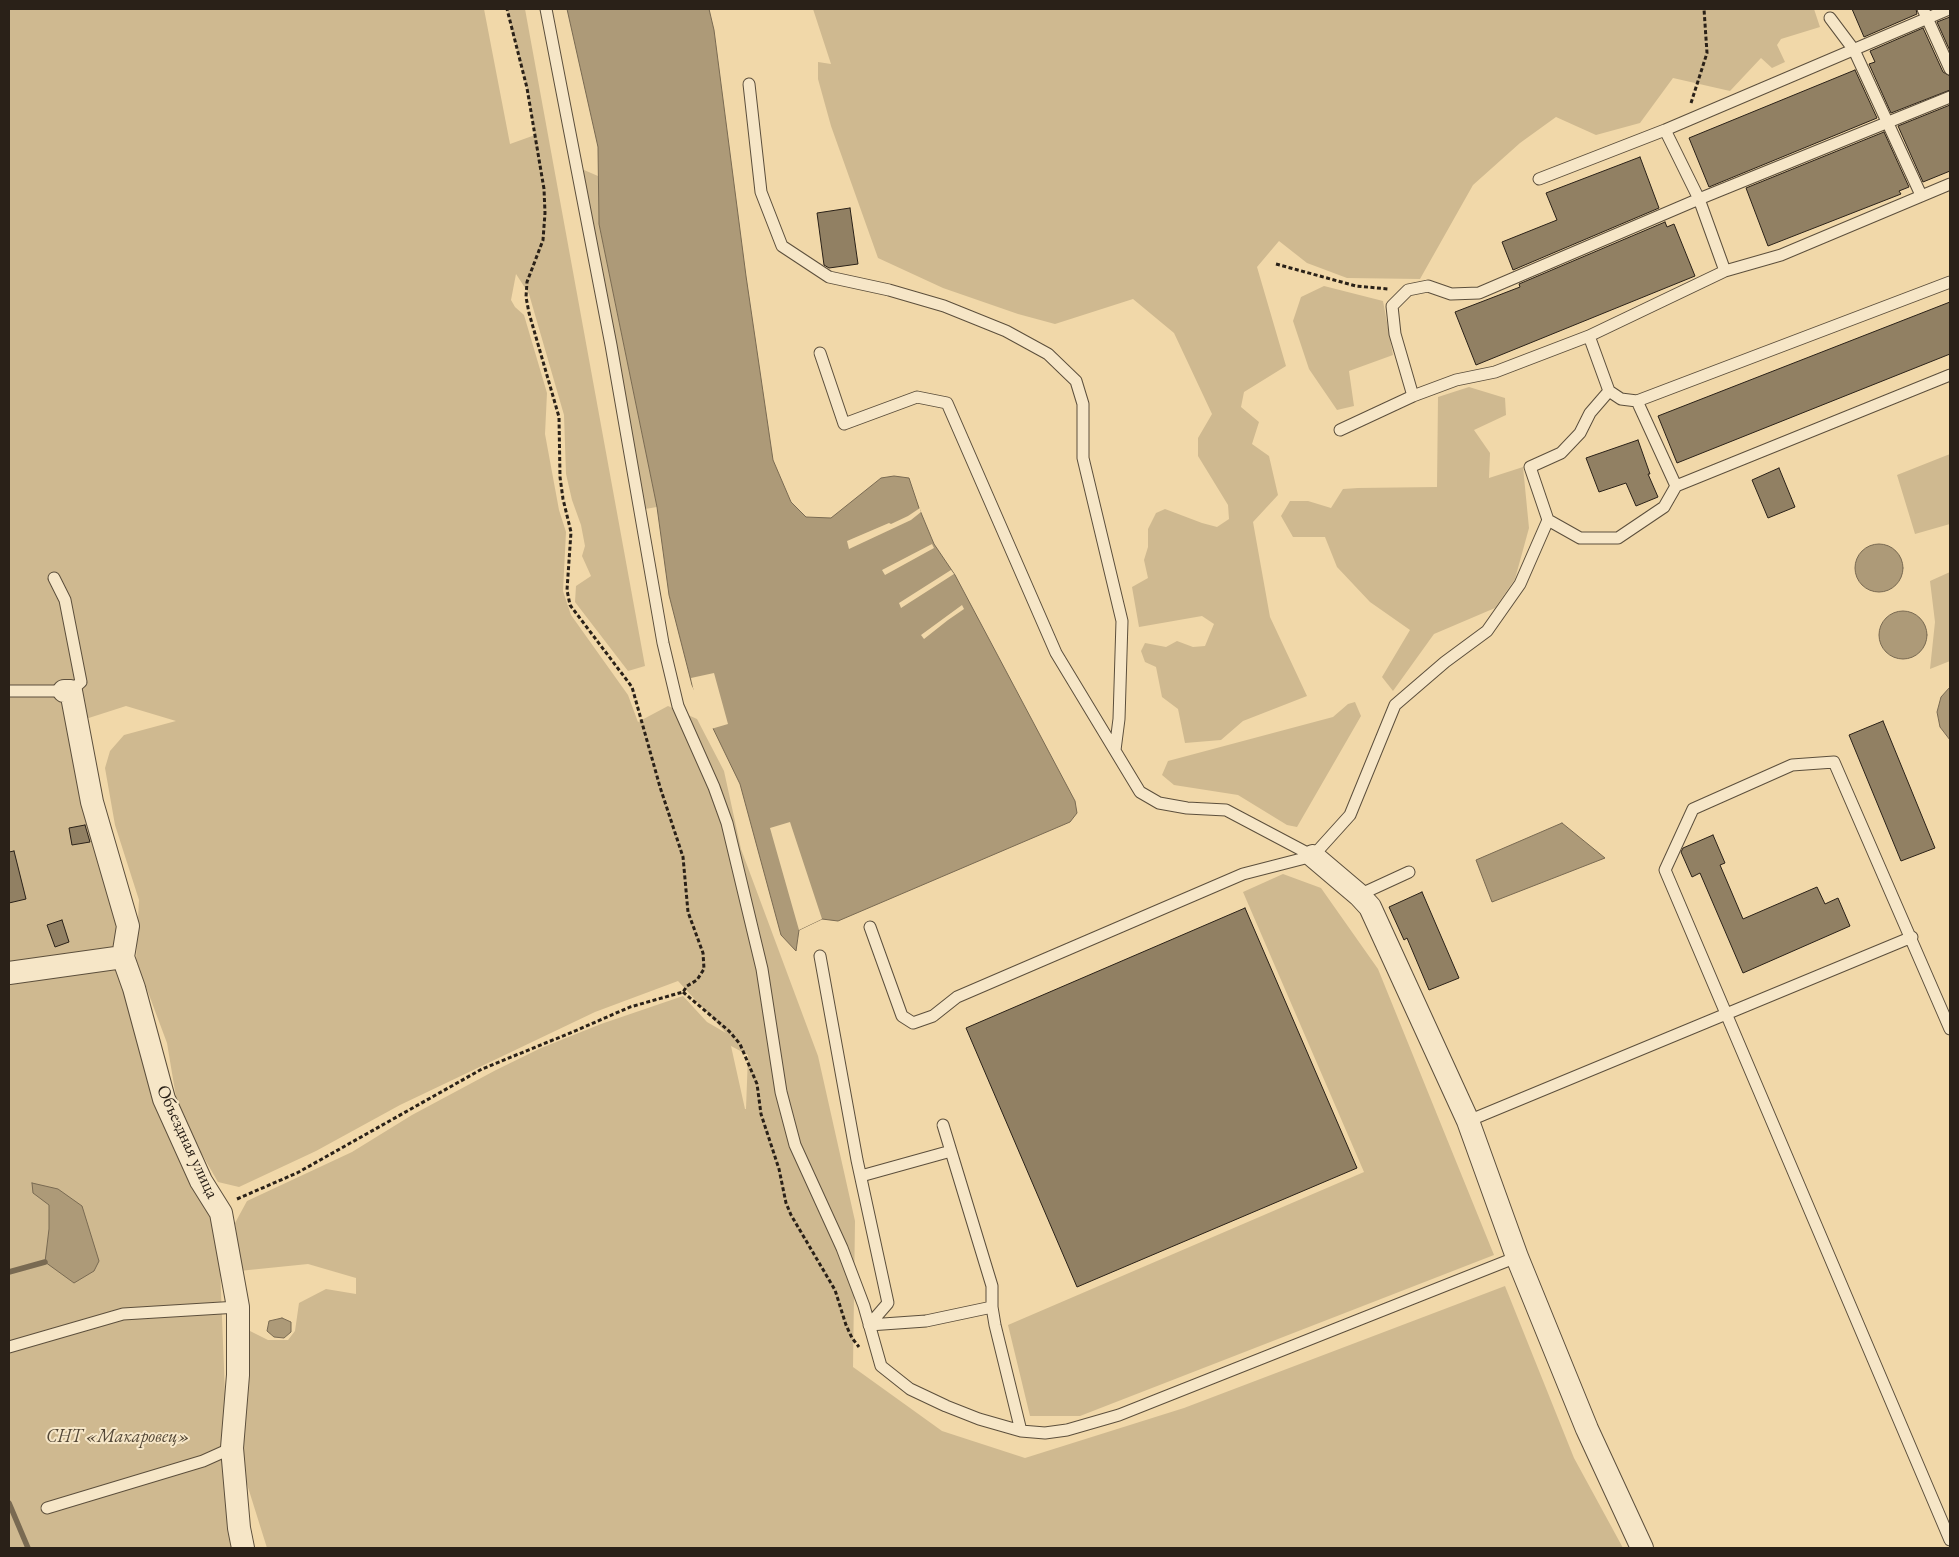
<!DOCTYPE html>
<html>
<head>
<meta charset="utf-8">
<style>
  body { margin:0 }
  #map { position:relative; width:1959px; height:1557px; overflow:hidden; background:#f1d8a9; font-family:"EB Garamond",serif }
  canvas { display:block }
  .frame { position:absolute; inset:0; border:10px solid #2a2118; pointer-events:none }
</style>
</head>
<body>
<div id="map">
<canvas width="1959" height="1557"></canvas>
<div class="frame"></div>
</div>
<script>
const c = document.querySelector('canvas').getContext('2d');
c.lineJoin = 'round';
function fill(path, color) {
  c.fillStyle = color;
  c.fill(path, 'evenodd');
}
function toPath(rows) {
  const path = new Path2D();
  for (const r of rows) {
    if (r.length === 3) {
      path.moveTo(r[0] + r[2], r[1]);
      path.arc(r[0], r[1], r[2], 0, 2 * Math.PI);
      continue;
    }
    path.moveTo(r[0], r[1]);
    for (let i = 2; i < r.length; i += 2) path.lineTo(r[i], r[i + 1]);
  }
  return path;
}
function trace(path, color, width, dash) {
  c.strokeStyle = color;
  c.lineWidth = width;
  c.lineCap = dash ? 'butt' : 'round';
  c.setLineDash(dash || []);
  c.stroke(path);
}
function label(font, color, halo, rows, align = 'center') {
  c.font = font + ' "EB Garamond",serif';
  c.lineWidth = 4;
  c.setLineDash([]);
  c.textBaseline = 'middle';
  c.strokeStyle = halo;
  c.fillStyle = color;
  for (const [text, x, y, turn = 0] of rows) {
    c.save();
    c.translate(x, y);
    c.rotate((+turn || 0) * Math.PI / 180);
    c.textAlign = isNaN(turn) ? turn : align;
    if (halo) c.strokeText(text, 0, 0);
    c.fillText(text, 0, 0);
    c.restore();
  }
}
const green = toPath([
  [9,9,484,9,510,144,535,135,527,88,507,9,525,9,645,666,628,671,575,602,576,586,591,576,582,556,585,546,581,525,572,500,566,474,564,415,529,294,516,274,511,300,515,307,524,315,547,393,545,434,559,510,566,532,563,591,571,615,628,695,638,722,668,706,697,719,724,771,741,849,818,1056,855,1221,853,1367,942,1431,1025,1458,1184,1408,1505,1286,1574,1458,1623,1548,267,1548,236,1449,242,1327,268,1340,288,1340,295,1331,299,1303,326,1289,356,1294,356,1278,308,1264,239,1271,235,1223,247,1201,352,1152,412,1115,496,1070,541,1048,601,1024,683,996,707,1022,726,1033,678,981,595,1012,400,1105,316,1151,239,1187,218,1182,179,1115,167,1043,136,960,139,900,115,825,105,768,110,751,124,735,176,721,126,706,70,724,115,917,120,978,218,1215,231,1548,9,1548],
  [731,1046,748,1055,746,1109,745,1109],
  [813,9,1814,9,1820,27,1781,39,1777,45,1785,62,1772,68,1761,58,1730,91,1673,78,1640,123,1596,135,1556,117,1520,143,1473,185,1420,279,1347,278,1307,263,1279,241,1257,267,1286,366,1244,392,1241,407,1259,422,1252,444,1269,456,1278,495,1253,522,1270,617,1307,696,1243,721,1221,740,1185,743,1178,709,1162,697,1156,667,1145,662,1141,651,1145,643,1166,647,1177,641,1193,647,1205,646,1214,624,1202,616,1139,627,1132,587,1148,578,1144,560,1148,547,1148,529,1156,513,1165,509,1202,523,1217,527,1229,519,1228,505,1198,456,1198,438,1212,414,1174,333,1133,299,1055,324,1018,314,943,288,878,258,831,126,818,79,818,62,831,64],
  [584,170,598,176,599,224,657,507,639,510,579,179],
  [1324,286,1383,301,1393,355,1349,371,1354,406,1337,410,1309,369,1293,321,1301,297],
  [1469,387,1505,398,1506,415,1474,430,1490,453,1489,478,1523,467,1529,528,1515,579,1495,608,1434,634,1393,691,1382,677,1410,630,1370,602,1337,567,1325,537,1293,537,1281,516,1290,501,1308,501,1331,508,1343,489,1358,488,1437,487,1438,397],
  [1950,454,1950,524,1915,534,1897,475],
  [1950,572,1950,661,1930,669,1935,622,1930,581],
  [1355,702,1361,716,1297,827,1287,825,1238,795,1174,785,1162,775,1168,761,1333,717,1348,704],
  [1283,874,1321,888,1378,969,1494,1255,1080,1416,1030,1416,1008,1325,1364,1172,1243,892]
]);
const water = toPath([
  [567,9,709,9,714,30,746,276,773,460,791,502,806,517,831,518,881,478,894,476,909,478,919,508,934,544,955,575,1075,801,1077,813,1070,822,838,921,822,919,799,930,796,951,781,935,740,784,692,685,669,595,657,507,599,224,598,147,567,9],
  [1879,568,24],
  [1903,635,24],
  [1950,687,1950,740,1940,727,1937,712,1941,697,1950,687],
  [1562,823,1605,858,1492,902,1476,860,1562,823],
  [32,1183,58,1189,82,1206,99,1261,94,1271,74,1283,45,1262,49,1229,49,1205,33,1193,32,1183],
  [282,1318,291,1322,291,1332,284,1338,274,1337,267,1331,269,1321,282,1318]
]);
const pier = toPath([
  [920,508,921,512,911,520,849,549,847,541,889,523,891,524,908,516],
  [932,544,934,548,885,575,882,570],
  [951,570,954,574,901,608,899,603],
  [962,605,964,609,948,620,924,639,921,635],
  [714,673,728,724,711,729,695,697,691,678],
  [790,822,822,919,799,930,770,828]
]);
const stream = toPath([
  [9,1272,45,1262],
  [9,1503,28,1548]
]);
const building = toPath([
  [1852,9,1916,9,1917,14,1864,37,1852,9],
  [1950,17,1950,51,1937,22,1950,17],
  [1923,28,1943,72,1950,76,1950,90,1891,113,1869,64,1875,62,1870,51,1923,28],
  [1855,70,1877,118,1709,187,1689,138,1855,70],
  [1950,105,1950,171,1923,182,1898,126,1950,105],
  [1884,132,1909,187,1899,191,1901,194,1768,246,1746,188,1884,132],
  [1640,157,1659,208,1513,270,1502,242,1557,220,1546,193,1640,157],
  [850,208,858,264,829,268,824,265,817,213,850,208],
  [1665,222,1667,227,1674,224,1695,276,1476,365,1455,312,1520,287,1519,284,1665,222],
  [1950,302,1950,354,1677,463,1658,416,1950,302],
  [1638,440,1650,474,1648,474,1658,497,1636,506,1626,483,1599,492,1586,458,1638,440],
  [1779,468,1795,507,1768,518,1752,480,1779,468],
  [1883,721,1935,848,1901,861,1849,735,1883,721],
  [85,825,90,842,72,845,69,828,85,825],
  [1713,835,1725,863,1720,865,1743,919,1817,887,1825,904,1838,898,1850,926,1743,973,1700,873,1692,877,1681,852,1683,848,1713,835],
  [14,851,26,899,9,903,9,852,14,851],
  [1422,892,1459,978,1429,990,1407,938,1404,940,1389,907,1422,892],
  [1245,908,1357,1168,1077,1287,966,1028,1245,908],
  [62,920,69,942,55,947,47,925,62,920]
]);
const path = toPath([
  [1691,103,1707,53,1704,9],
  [1276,264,1356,286,1388,289],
  [683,992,729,1031,740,1044,757,1084,761,1114,779,1169,786,1203,791,1215,835,1290,846,1325,852,1338,859,1347],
  [237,1199,297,1173,482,1069,575,1031,630,1007,683,992,687,986,697,980,704,969,703,953,688,912,683,857,660,787,632,687,570,605,567,590,571,532,563,499,560,477,559,417,529,313,526,297,527,282,543,240,545,213,544,189,527,88,507,9]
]);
const service = toPath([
  [546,9,611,345,663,643,678,706,714,787,727,823,762,969,781,1092,795,1145,842,1248,864,1306,881,1366,910,1389,946,1406,979,1419,1021,1431,1045,1433,1067,1430,1119,1415,1517,1257],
  [1923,9,1950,69],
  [1830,18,1854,50,1921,195],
  [749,84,761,192,782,246,829,277,889,290,944,306,1006,331,1048,354,1076,381,1083,404,1083,458,1122,621,1119,719,1115,750],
  [1665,130,1699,199,1725,271],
  [1539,179,1665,130,1949,9],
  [820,353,844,424,917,397,947,403,1056,653,1140,792,1159,803,1187,808,1226,810,1313,856],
  [1609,391,1621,399,1637,401,1950,282],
  [1413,396,1395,334,1392,306,1408,290,1428,286,1451,294,1479,293,1699,199,1950,97],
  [1637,401,1676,486],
  [1340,430,1413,396,1456,380,1495,372,1589,336,1725,271,1781,255,1950,184],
  [1548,520,1580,538,1618,538,1664,507,1676,486,1950,375],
  [54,578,65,600,81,682,71,691],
  [9,691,64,691],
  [1359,895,1409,872],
  [870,927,902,1016,913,1023,933,1016,957,997,1243,874,1313,856,1350,815,1395,705,1445,662,1487,631,1520,584,1548,520,1530,467,1561,453,1580,433,1590,413,1609,391,1589,336],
  [820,956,857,1160,888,1303,869,1325],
  [1950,1029,1834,762,1792,765,1693,809,1665,870,1950,1540],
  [1468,1121,1912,937],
  [943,1125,992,1286,992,1307,995,1325,1021,1431],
  [861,1176,951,1151],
  [869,1325,926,1321,992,1307],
  [9,1347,123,1314,238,1307],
  [47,1508,203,1461,232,1448]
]);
const minor = toPath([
  [64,691,71,691,92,802,128,926,123,957,134,988,164,1099,201,1181,221,1213,238,1307,238,1375,232,1448,239,1528,243,1548],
  [1313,856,1359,895,1370,907,1468,1121,1517,1257,1587,1429,1642,1548],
  [9,973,123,957]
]);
const streetNames = [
  ["Объездная улица",187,1142,65]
];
const parkNames = [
  ["СНТ «Макаровец»",118,1437]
];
fill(green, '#cfb990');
fill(water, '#ad9a78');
trace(water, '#796a52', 1);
fill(pier, '#f1d8a9');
trace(stream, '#796a52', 5.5);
fill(building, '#918063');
trace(building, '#2a2118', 1);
trace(service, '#5c4f3c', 13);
trace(minor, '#5c4f3c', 24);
trace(path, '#2a2118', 3, [4, 2.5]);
trace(service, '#f6e6c7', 11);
trace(minor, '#f6e6c7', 22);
label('18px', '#2a2118', '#f6e6c7', streetNames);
label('italic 18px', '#534736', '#f6e6c7', parkNames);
</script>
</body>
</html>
